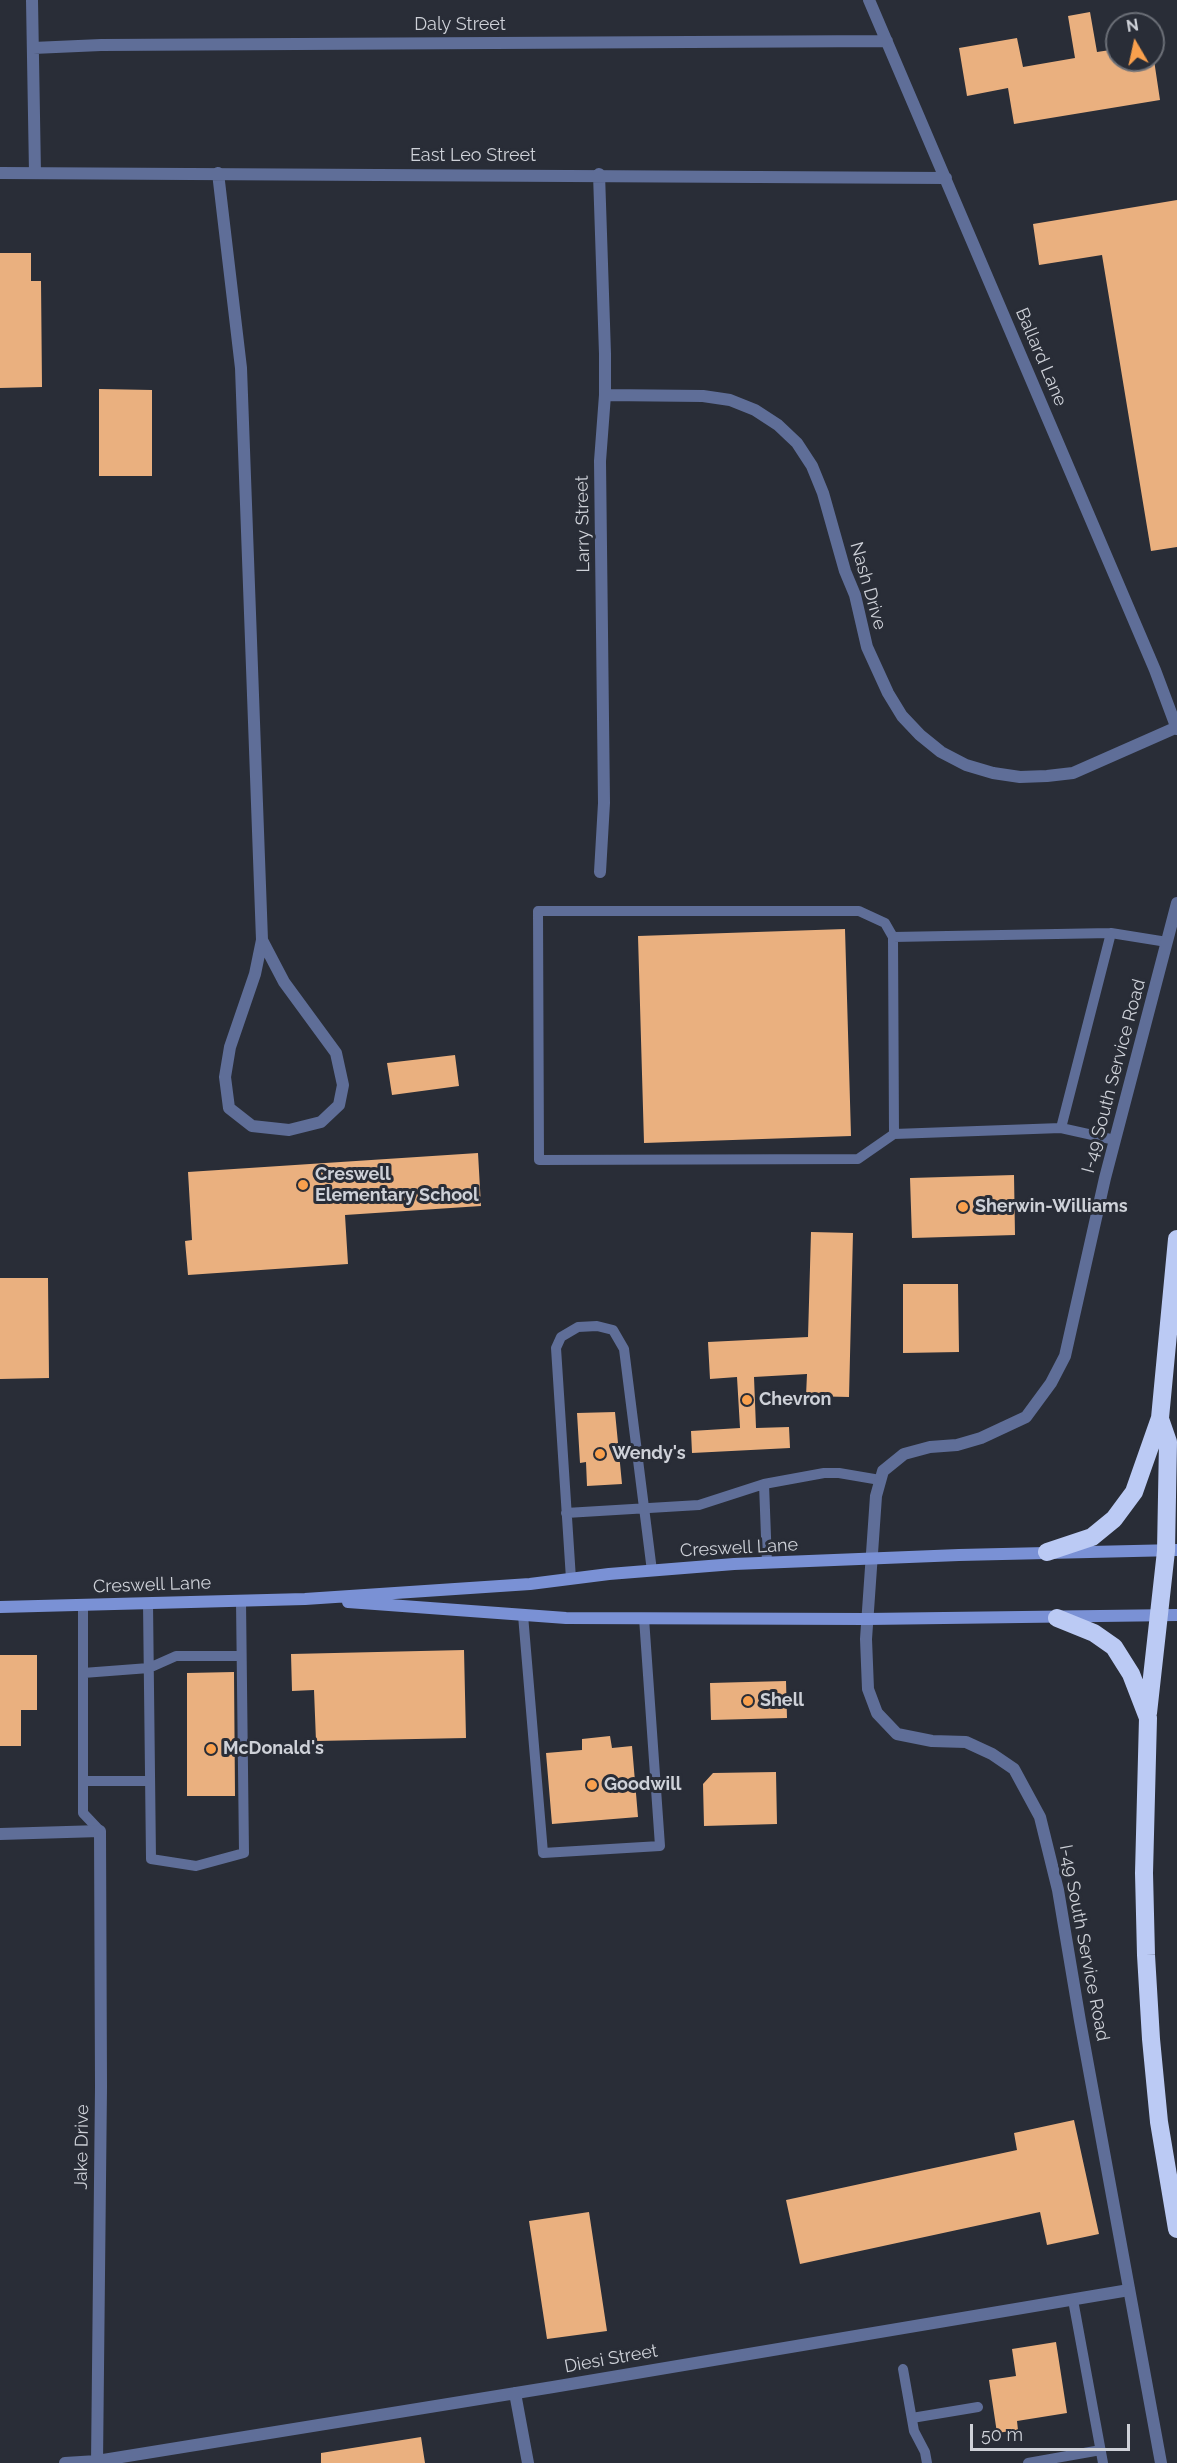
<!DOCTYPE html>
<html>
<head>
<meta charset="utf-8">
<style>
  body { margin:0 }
  #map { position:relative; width:1177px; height:2463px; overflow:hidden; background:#292d37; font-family:Raleway,sans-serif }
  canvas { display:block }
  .north { position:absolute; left:1105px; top:12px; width:60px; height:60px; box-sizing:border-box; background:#292d37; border:2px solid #6b6f77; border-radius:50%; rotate:351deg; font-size:16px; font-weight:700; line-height:24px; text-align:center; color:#ced1d8 }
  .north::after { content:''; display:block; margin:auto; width:21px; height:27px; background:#f9a04d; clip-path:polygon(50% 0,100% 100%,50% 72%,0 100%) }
  .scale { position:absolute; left:970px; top:2424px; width:160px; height:27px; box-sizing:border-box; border:3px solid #ced1d8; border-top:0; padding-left:8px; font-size:18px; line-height:21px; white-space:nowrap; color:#ced1d8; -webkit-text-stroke:4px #292d37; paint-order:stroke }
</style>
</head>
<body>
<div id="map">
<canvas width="1177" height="2463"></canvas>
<div class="north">N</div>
<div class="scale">50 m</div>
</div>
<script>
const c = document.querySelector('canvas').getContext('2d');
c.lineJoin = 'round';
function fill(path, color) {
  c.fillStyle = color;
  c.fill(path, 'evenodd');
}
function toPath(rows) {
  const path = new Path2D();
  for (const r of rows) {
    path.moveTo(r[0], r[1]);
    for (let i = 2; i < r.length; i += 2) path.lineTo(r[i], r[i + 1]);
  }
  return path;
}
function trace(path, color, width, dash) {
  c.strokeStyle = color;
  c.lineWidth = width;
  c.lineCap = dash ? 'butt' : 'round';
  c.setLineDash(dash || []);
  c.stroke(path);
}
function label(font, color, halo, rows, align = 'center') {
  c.font = font + ' Raleway,sans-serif';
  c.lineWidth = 6;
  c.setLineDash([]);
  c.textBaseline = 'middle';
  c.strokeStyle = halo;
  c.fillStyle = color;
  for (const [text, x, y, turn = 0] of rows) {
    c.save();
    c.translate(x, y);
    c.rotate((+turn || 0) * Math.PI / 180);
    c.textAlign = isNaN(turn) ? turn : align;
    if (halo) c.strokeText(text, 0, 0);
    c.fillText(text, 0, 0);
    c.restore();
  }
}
const building = toPath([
  [1090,12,1097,52,1117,49,1117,60,1154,60,1160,100,1014,124,1008,88,967,96,959,48,1017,38,1023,67,1075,58,1068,16],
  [1177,200,1177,547,1151,551,1102,255,1039,265,1033,224],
  [0,253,31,253,31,281,41,281,42,387,0,388],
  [99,389,152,390,152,476,99,476],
  [845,929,851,1136,644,1143,638,936],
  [455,1055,459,1086,392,1095,387,1063],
  [478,1153,481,1206,345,1215,348,1264,188,1275,185,1241,192,1240,188,1172],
  [1014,1175,1015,1235,912,1238,910,1178],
  [811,1232,853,1233,849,1397,806,1396,807,1374,754,1377,756,1428,789,1427,790,1448,692,1453,691,1431,740,1428,737,1377,710,1379,708,1342,808,1337],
  [0,1278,48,1278,49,1378,0,1379],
  [903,1284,958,1284,959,1352,903,1353],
  [615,1412,622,1484,587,1486,586,1462,580,1463,577,1413],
  [464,1650,466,1738,316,1741,314,1690,292,1691,291,1654],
  [0,1655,37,1655,37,1710,21,1710,21,1746,0,1746],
  [234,1672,235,1796,187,1796,187,1673],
  [786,1681,787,1718,711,1720,710,1683],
  [610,1736,612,1748,632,1746,638,1817,552,1824,546,1753,582,1750,582,1739],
  [776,1772,777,1824,704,1826,703,1784,713,1773],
  [1074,2120,1099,2234,1047,2245,1040,2212,800,2264,786,2200,1017,2150,1014,2133],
  [589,2212,607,2331,547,2339,529,2221],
  [1056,2342,1067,2413,1017,2421,1018,2430,997,2433,989,2380,1016,2376,1012,2349],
  [421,2437,425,2463,321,2463,321,2453]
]);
const service = toPath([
  [893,937,885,923,859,911,538,911,539,1160,858,1159,894,1134],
  [1061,1128,894,1134,893,937,1111,933],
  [1115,1140,1061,1128,1111,933,1167,942],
  [764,1484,767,1563],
  [566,1513,699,1505,764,1484,824,1473,839,1473,880,1480],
  [571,1579,556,1348,561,1337,578,1327,597,1326,613,1330,624,1349,652,1571],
  [148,1603,151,1859,196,1866,244,1853,241,1601],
  [83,1605,83,1813,100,1831],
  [523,1615,543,1853,660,1846,644,1618],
  [83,1673,149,1668,176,1656,241,1656],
  [83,1781,150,1781],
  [1073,2300,1103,2463],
  [903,2369,914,2431,925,2452,927,2463],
  [912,2418,978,2407],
  [1028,2463,1101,2450]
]);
const minor = toPath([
  [32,0,35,173],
  [869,0,1155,670,1177,729],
  [33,48,101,45,887,41],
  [0,173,946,178],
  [218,173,241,368,262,940],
  [599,174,605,354,605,395,600,461,604,803,600,872],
  [605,395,703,396,730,400,755,410,778,425,797,443,812,466,823,493,845,571,855,595,867,647,888,693,902,716,920,735,941,752,966,765,993,773,1020,777,1047,776,1073,773,1175,728],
  [262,940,284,982,336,1053,343,1085,339,1105,321,1122,289,1130,252,1126,229,1108,225,1077,230,1047,255,974,262,940],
  [0,1834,100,1831,101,2087,97,2463],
  [515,2393,528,2463],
  [65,2463,97,2461,553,2387,1129,2290]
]);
const tertiary = toPath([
  [1161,2463,1080,2021,1058,1890,1040,1817,1014,1769,992,1754,966,1742,932,1741,897,1734,877,1713,868,1689,866,1639,876,1496,883,1471,904,1454,930,1447,957,1445,981,1438,1026,1417,1051,1383,1065,1356,1105,1178,1177,903]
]);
const secondary = toPath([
  [348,1602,566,1618,867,1619,1177,1615],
  [0,1607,305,1599,530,1584,609,1574,734,1564,959,1555,1177,1550]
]);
const motorway = toPath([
  [1047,1552,1092,1537,1114,1519,1134,1492,1160,1418,1177,1239],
  [1057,1618,1094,1633,1114,1647,1131,1674,1148,1718,1144,1873,1146,1955,1151,2039,1159,2122,1177,2229],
  [1148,1713,1166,1551,1168,1442,1160,1419]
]);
const markers = [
  [303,1185,6,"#f9a04d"],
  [963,1207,6,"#f9a04d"],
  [747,1400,6,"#f9a04d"],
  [600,1454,6,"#f9a04d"],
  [748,1701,6,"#f9a04d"],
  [211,1749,6,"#f9a04d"],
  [592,1785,6,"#f9a04d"]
];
const streetNames = [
  ["Daly Street",460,25],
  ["East Leo Street",473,156],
  ["Ballard Lane",1041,357,67],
  ["Larry Street",583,524,-91],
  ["Nash Drive",868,586,74],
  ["I-49 South Service Road",1114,1076,-75],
  ["Creswell Lane",739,1548,-3],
  ["Creswell Lane",152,1585,-2],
  ["I-49 South Service Road",1084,1943,79],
  ["Jake Drive",82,2147,-89],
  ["Diesi Street",611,2359,-10]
];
const poiNames = [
  ["Creswell",315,1175],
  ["Elementary School",315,1196],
  ["Sherwin-Williams",975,1207],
  ["Chevron",759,1400],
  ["Wendy's",612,1454],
  ["Shell",760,1701],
  ["McDonald's",223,1749],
  ["Goodwill",604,1785]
];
fill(building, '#eab07f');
trace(service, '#5f6e98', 10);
trace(minor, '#5f6e98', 12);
trace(tertiary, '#5f6e98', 12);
trace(secondary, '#7a91d5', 12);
trace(motorway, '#bbcaf4', 18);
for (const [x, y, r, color] of markers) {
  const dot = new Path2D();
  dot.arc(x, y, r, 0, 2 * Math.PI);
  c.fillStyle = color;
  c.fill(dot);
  trace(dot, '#292d37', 2);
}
label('18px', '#ced1d8', '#292d37', streetNames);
label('bold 18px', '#ced1d8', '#292d37', poiNames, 'left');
</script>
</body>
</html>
